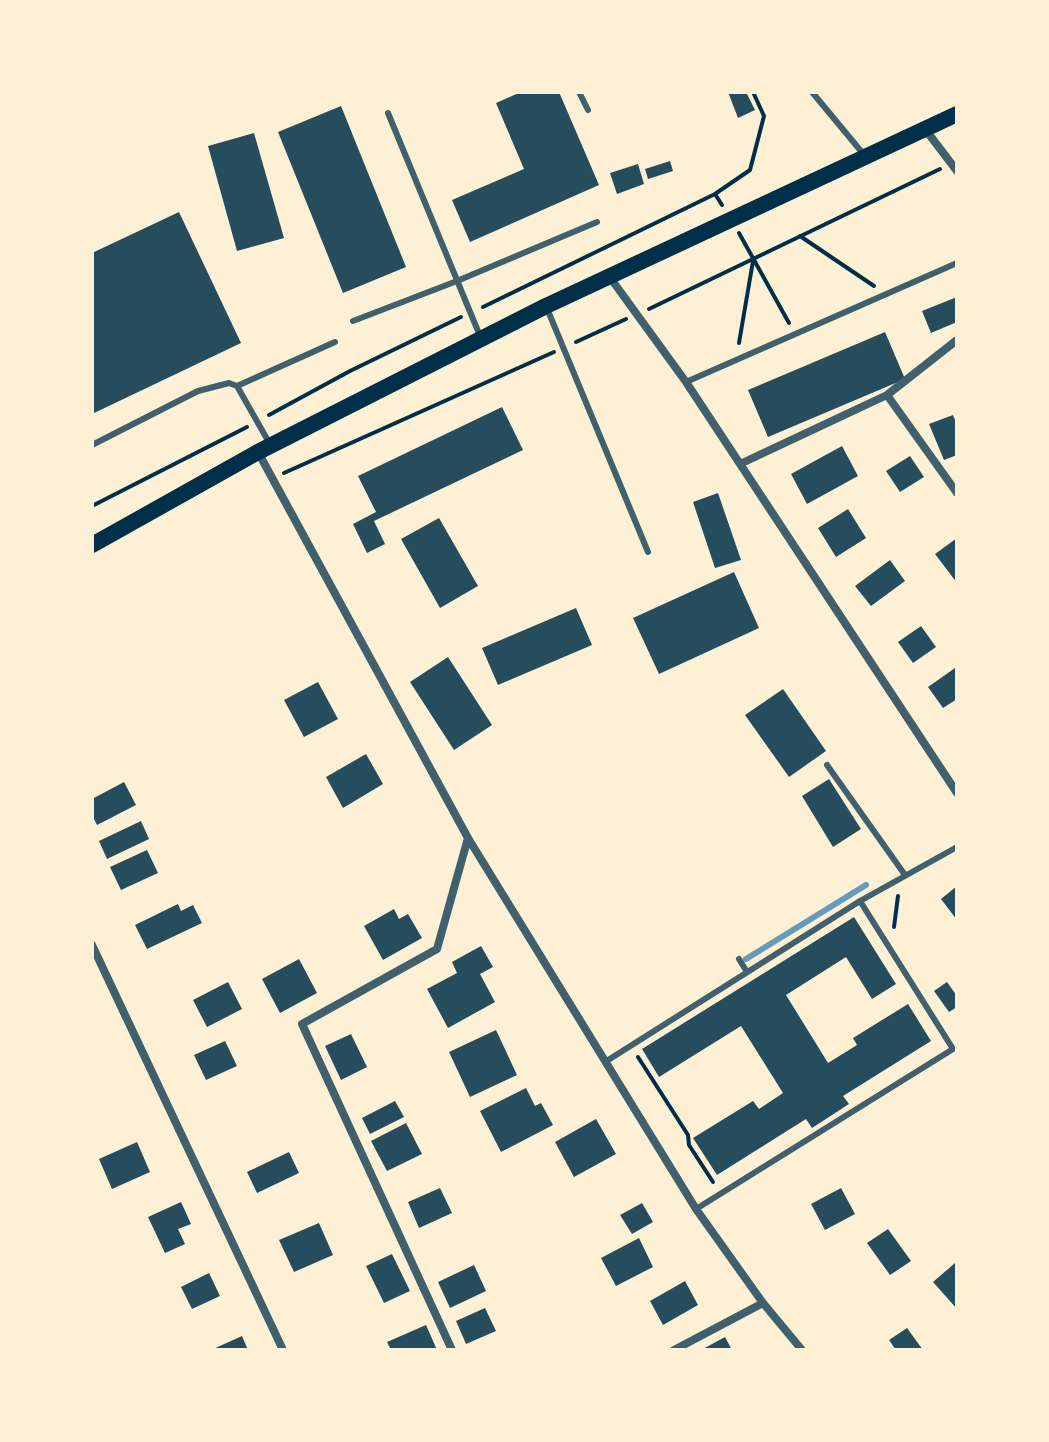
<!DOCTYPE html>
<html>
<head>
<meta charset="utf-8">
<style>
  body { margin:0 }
  #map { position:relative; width:1049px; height:1442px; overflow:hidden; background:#fdf0d5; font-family:Mulish,sans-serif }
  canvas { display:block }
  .frame { position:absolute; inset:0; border:94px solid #fdf0d5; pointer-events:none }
</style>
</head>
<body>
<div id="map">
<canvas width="1049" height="1442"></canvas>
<div class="frame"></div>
</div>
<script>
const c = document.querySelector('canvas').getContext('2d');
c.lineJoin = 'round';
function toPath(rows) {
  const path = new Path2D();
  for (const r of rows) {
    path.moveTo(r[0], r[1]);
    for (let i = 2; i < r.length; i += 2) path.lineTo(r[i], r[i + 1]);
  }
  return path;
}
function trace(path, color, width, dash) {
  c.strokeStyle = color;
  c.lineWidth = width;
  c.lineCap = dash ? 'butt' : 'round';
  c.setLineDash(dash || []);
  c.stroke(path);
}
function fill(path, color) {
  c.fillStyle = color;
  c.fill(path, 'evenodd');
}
const stream = toPath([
  [746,959,866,885]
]);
const building = toPath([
  [521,92,559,92,599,185,470,242,452,200,524,169,496,103],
  [728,92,746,92,755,110,738,118],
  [341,106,406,267,343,293,278,132],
  [254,133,284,238,237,251,208,146],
  [670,161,673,171,648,179,645,169],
  [638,164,644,184,617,194,610,173],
  [179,212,241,343,92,414,92,253],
  [957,297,957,322,931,333,922,311],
  [885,332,905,379,768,437,748,390],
  [502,407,523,450,374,521,385,544,367,553,353,524,376,512,358,476],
  [953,415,957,425,957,455,944,460,929,424],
  [842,446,858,476,807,504,791,474],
  [910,456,924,477,900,492,886,471],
  [718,493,741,560,715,568,693,502],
  [848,509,866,538,836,557,818,528],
  [439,518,478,586,440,608,401,539],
  [957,538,957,583,935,554],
  [890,560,905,581,871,606,855,586],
  [734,572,759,628,659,674,633,618],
  [576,608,592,645,498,685,482,648],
  [921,626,936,647,913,663,898,642],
  [448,657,492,725,454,750,410,682],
  [955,668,957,672,957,699,943,708,928,687],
  [318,682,338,719,304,737,284,700],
  [783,689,826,751,789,777,745,715],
  [366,754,383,784,343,808,326,777],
  [829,779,861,829,833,847,802,796],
  [124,782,136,805,97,825,92,815,92,799],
  [141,821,149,839,107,859,99,841],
  [147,850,158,873,121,890,110,867],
  [957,886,957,920,941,899],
  [178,904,181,911,193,905,202,923,147,949,135,925],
  [394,909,399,919,408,914,422,938,383,960,364,926],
  [854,917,896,984,872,999,846,957,786,995,828,1063,857,1045,853,1038,908,1004,931,1041,843,1096,849,1104,812,1128,806,1119,717,1175,693,1138,753,1101,759,1109,783,1093,741,1026,659,1077,642,1049],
  [481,946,493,967,480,974,495,1002,448,1028,427,989,457,973,452,962],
  [299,959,317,993,280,1013,262,979],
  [228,982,242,1009,207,1027,193,1000],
  [947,982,957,996,957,1007,949,1012,934,991],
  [496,1030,517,1075,470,1097,449,1052],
  [351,1034,367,1067,341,1080,325,1046],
  [225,1041,237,1066,206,1080,194,1055],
  [526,1088,535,1106,541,1103,553,1125,501,1152,480,1111],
  [395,1101,404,1117,370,1134,362,1118],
  [596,1119,616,1154,574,1177,555,1142],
  [406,1123,422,1154,387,1171,371,1141],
  [137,1142,150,1172,112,1189,99,1159],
  [289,1152,299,1173,257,1193,247,1172],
  [440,1188,452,1213,419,1228,408,1202],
  [841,1188,855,1214,825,1230,811,1204],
  [181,1202,191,1224,178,1229,185,1244,165,1253,148,1217],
  [642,1203,653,1222,632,1234,620,1215],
  [319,1223,333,1255,294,1272,279,1240],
  [888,1229,911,1261,890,1275,867,1243],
  [639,1238,653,1267,616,1286,601,1258],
  [392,1254,410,1291,384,1303,366,1266],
  [955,1263,957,1265,957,1309,933,1282],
  [474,1265,486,1291,450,1308,438,1282],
  [209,1273,220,1296,192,1309,181,1287],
  [685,1281,698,1305,663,1325,650,1301],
  [485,1308,496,1331,466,1344,456,1321],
  [426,1325,437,1350,391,1350,387,1342],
  [907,1328,923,1350,896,1350,889,1340],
  [242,1336,248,1350,211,1350],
  [725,1337,732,1350,701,1350]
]);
const path = toPath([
  [722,205,715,194,750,170,764,116,753,92],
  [739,233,789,323],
  [800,236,874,286],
  [483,307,715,194],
  [649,309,940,169],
  [576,342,626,319],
  [739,343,753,261],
  [269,415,350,371,461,317],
  [284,473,554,352],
  [92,506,247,427],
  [894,927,898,896],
  [638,1057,688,1135,689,1145,713,1182]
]);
const service = toPath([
  [579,92,588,110],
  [812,92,865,156],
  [388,113,480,336],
  [546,306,648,552],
  [353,321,457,281,597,222],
  [686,382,957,263],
  [237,386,335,342],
  [92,445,198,391,229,383,237,386,271,446],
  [827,765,905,875],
  [739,959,747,972],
  [605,1062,860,901,957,847],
  [696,1209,953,1049,860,901]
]);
const minor = toPath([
  [925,129,957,171],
  [609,276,686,382,957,793],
  [887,395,957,493],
  [258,452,468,838,696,1209,763,1303,802,1350],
  [740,464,887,395,957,340],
  [92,945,283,1350],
  [452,1350,302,1024,437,949,468,838],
  [674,1350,763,1303]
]);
const secondary = toPath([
  [92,545,258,452,546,306,957,114]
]);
trace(stream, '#669bbc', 6);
fill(building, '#264d5e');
trace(path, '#003049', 4);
trace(service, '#3f606c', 6);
trace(minor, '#3f606c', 8);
trace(secondary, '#003049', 16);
</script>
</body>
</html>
